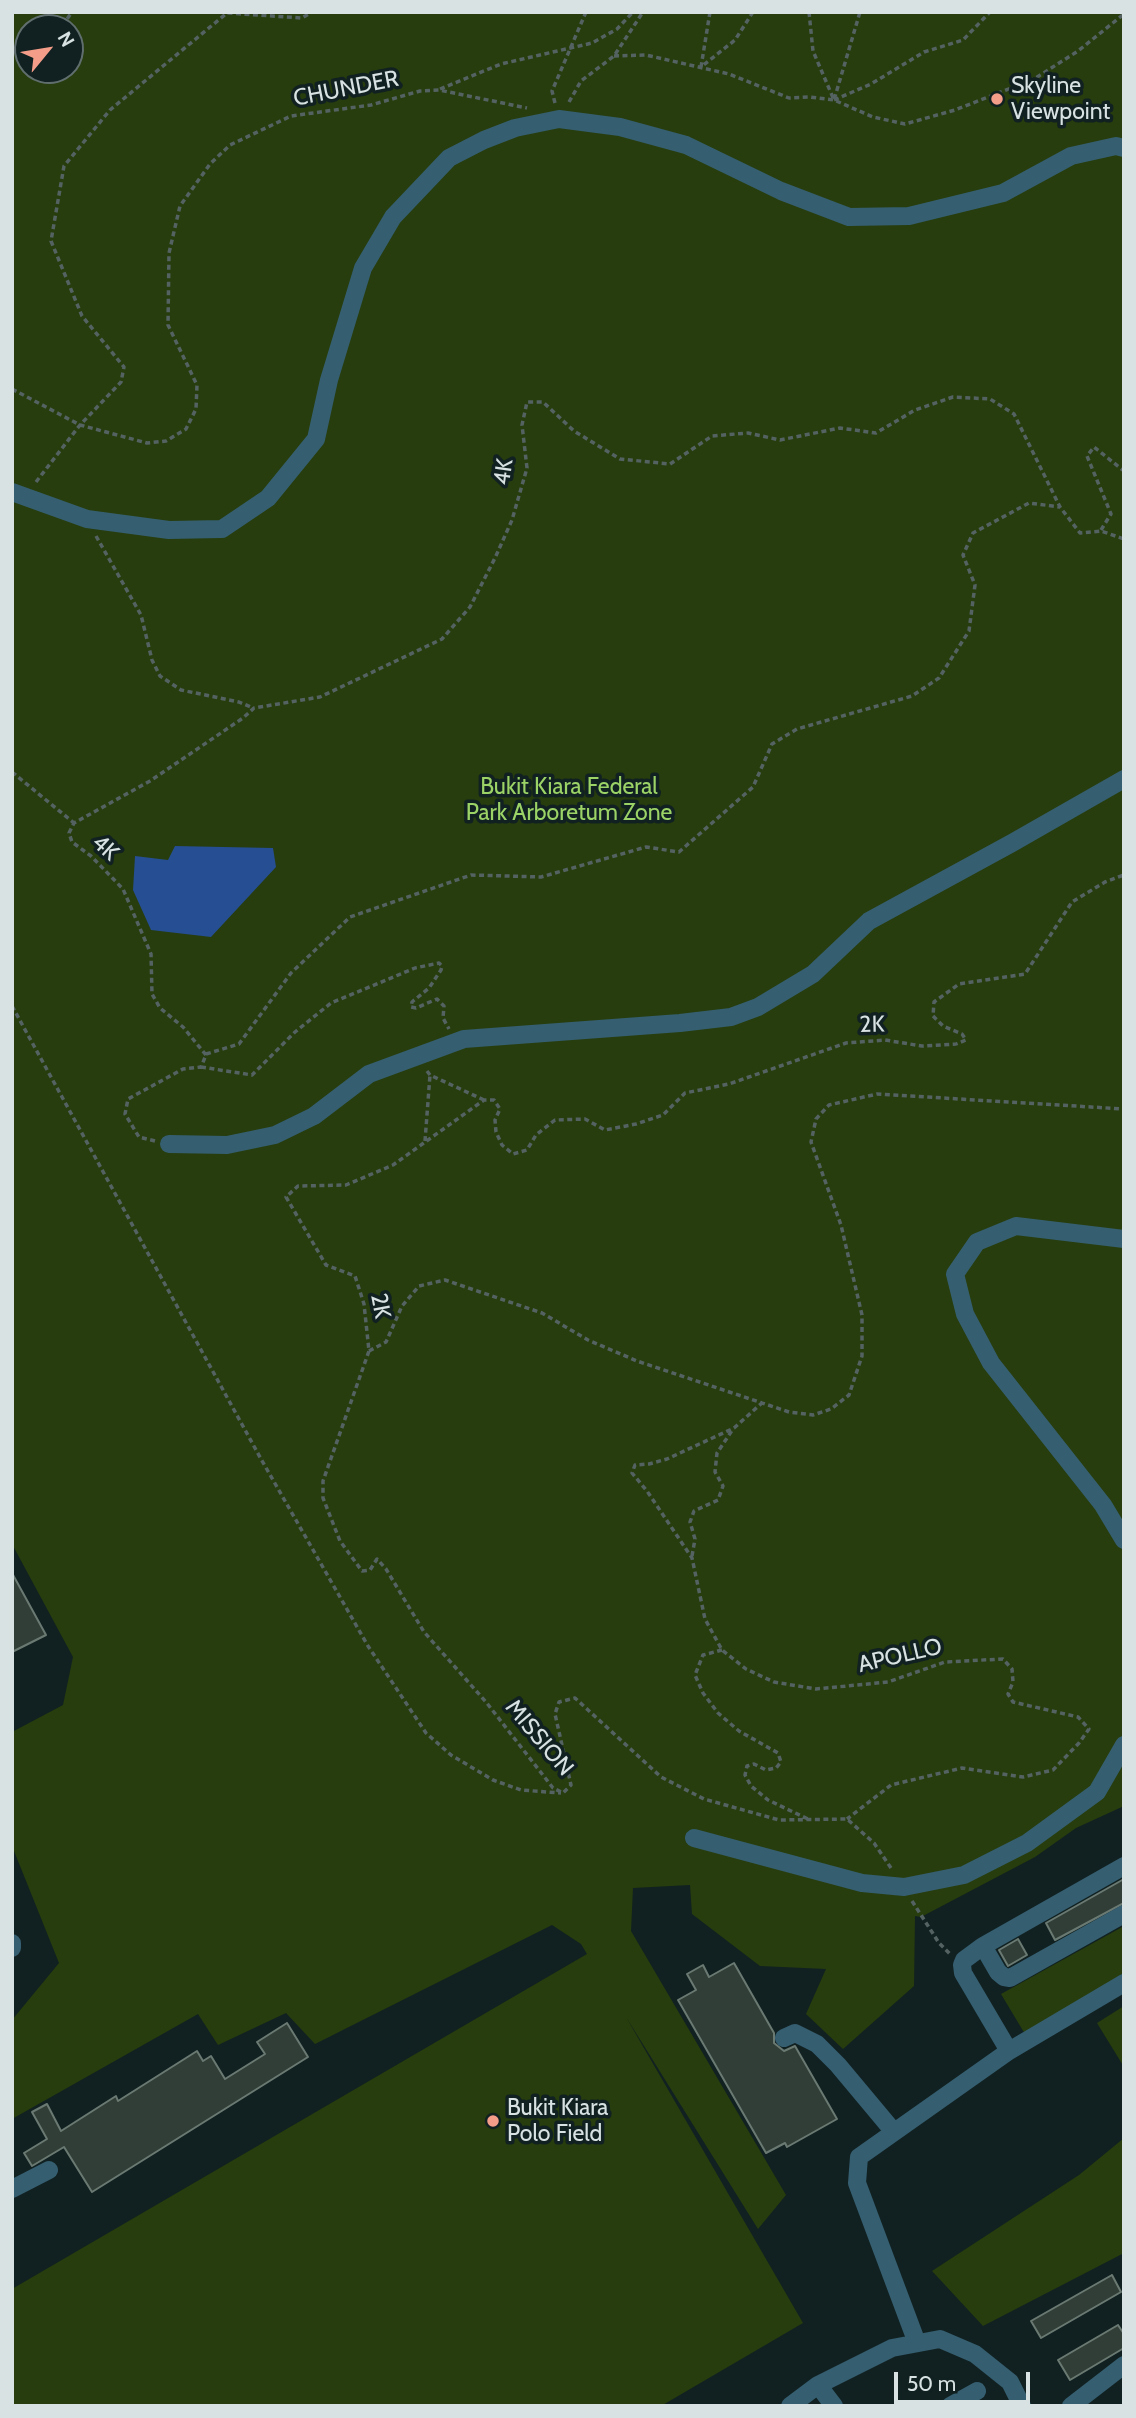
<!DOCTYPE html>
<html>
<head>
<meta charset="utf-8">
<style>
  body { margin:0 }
  #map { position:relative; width:1136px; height:2418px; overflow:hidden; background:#112121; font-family:Cabin,sans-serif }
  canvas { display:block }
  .frame { position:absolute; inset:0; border:14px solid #d8e2e2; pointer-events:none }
  .north { position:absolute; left:14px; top:14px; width:70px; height:70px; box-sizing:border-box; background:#112121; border:2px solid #616e6e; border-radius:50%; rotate:60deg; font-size:19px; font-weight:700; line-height:28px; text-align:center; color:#d8e2e2 }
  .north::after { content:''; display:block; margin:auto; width:24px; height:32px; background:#f49e89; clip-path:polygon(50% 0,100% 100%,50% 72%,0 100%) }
  .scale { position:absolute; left:894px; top:2372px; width:136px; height:32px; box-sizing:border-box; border:4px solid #d8e2e2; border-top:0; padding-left:9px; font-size:21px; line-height:24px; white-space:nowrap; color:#d8e2e2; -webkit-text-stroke:5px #112121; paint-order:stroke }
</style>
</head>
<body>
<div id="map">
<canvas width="1136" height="2418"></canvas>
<div class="frame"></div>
<div class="north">N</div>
<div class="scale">50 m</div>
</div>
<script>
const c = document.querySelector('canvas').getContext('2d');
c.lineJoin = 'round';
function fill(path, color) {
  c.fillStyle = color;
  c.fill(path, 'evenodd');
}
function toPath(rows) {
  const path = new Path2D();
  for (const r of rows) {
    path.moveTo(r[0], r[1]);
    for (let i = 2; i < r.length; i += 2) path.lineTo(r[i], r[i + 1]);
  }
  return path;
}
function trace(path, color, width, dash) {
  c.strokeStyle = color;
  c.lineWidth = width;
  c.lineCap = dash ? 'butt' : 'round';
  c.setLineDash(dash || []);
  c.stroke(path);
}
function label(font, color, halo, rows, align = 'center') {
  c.font = font + ' Cabin,sans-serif';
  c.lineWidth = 7;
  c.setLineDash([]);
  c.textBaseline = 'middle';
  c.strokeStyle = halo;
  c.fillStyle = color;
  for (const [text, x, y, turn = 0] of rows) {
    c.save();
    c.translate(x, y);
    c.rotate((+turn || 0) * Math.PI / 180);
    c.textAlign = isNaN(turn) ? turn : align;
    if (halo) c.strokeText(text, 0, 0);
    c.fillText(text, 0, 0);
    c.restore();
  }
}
const green = toPath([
  [12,12,1124,12,1124,1806,1076,1828,1035,1857,921,1917,915,1916,914,1986,843,2049,806,2014,826,1969,760,1966,692,1914,690,1885,633,1888,631,1931,786,2195,758,2229,626,2017,803,2323,661,2406,12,2406,12,2289,587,1954,581,1944,552,1925,315,2044,286,2013,218,2045,198,2014,12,2119,12,2020,59,1963,12,1846,12,1732,63,1705,73,1657,12,1544],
  [28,28,70,28,70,70,28,70],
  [1124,1926,1124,1973,1025,2034,1001,1994],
  [1124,2006,1124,2067,1097,2023],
  [1124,2138,1124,2253,983,2326,932,2271,1079,2175]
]);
const water = toPath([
  [175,846,273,848,276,867,211,937,151,930,133,890,135,856,168,860]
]);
const building = toPath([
  [12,1573,46,1635,12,1652,12,1573],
  [1124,1879,1124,1903,1055,1940,1046,1923,1124,1879],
  [1018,1939,1027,1955,1008,1966,999,1950,1018,1939],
  [734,1963,774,2033,774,2043,784,2051,795,2046,837,2119,787,2147,785,2143,766,2153,678,2000,696,1990,687,1974,703,1965,709,1977,734,1963],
  [287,2023,308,2057,92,2192,64,2147,32,2166,24,2153,47,2139,32,2112,47,2104,61,2131,116,2096,118,2101,197,2051,203,2061,211,2056,225,2079,265,2054,257,2042,287,2023],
  [1112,2275,1121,2292,1041,2338,1031,2321,1112,2275],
  [1118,2325,1124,2334,1124,2348,1070,2380,1058,2360,1118,2325]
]);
const path = toPath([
  [710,12,701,67,735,40,753,12],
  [809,12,813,51,834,100,860,12],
  [53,28,67,19,72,12],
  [12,53,28,43],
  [614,56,646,55,729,74,789,98,810,97,834,100,873,117,905,124,955,110,1034,79,1078,51,1124,14],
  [440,89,501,64,592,43,617,29,633,12],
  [834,100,871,84,924,52,963,40,990,12],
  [569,102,581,81,614,56,643,12],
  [555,103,552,91,586,12],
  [12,389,80,425,147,443,166,441,186,429,196,409,197,385,168,325,169,253,180,206,210,164,230,145,291,116,371,105,420,91,439,90,527,108],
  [36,482,80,425,121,382,124,367,82,316,51,241,64,166,110,110,227,13,302,18,312,12],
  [1101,530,1111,514,1087,456,1094,447,1124,471],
  [96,536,141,615,152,660,160,676,181,690,239,702,253,708],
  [12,772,74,823],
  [12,1006,261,1459,368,1646,426,1733,451,1755,493,1780,521,1790,561,1793],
  [206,1054,239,1044,291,973,350,917,471,875,541,877,646,847,679,852,753,787,772,744,797,729,912,696,939,678,969,631,975,585,963,555,973,533,1029,503,1060,507],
  [206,1055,183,1027,160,1008,152,994,151,954,123,889,91,856,72,842,69,833,74,823,150,781,243,718,254,708,320,697,442,639,470,607,495,558,512,520,527,468,522,425,527,402,543,402,574,431,620,459,670,464,712,436,748,433,780,440,840,428,876,433,915,410,953,397,990,399,1014,414,1060,507,1080,533,1101,531,1124,539],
  [201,1067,252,1075,295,1032,331,1003,415,968,439,963,442,966,441,970,429,988,412,1002,411,1007,416,1008,437,999,444,1006,443,1018,449,1029],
  [427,1071,430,1075,484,1100],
  [155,1141,139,1137,125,1114,128,1099,183,1069,201,1067,206,1055],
  [425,1141,430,1075],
  [369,1351,386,1342,402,1306,419,1286,445,1280,542,1313,588,1340,637,1361,789,1412,813,1415,831,1409,849,1395,862,1356,862,1315,841,1225,811,1142,816,1119,829,1105,877,1094,1124,1109],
  [763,1402,734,1428,667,1459,649,1464,635,1465,632,1473,647,1491,692,1558,705,1619,722,1650,746,1669,774,1682,816,1689,888,1682,945,1662,1003,1659,1012,1669,1013,1682,1008,1694,1013,1702,1078,1717,1089,1729,1079,1743,1053,1770,1023,1777,962,1768,891,1785,847,1819],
  [692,1556,695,1539,690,1522,694,1511,718,1500,723,1486,715,1472,717,1453,733,1429],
  [722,1650,703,1655,695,1675,703,1693,718,1713,739,1731,778,1753,781,1762,776,1768,766,1770,754,1764,747,1766,745,1775,751,1786,768,1800,808,1819],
  [891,1868,874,1843,847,1819,779,1820,704,1799,661,1777,575,1698,559,1702,555,1714,571,1785,563,1793,553,1788,486,1702,424,1632,386,1569,377,1559,370,1570,362,1571,340,1541,323,1498,323,1481,369,1351,364,1304,355,1276,326,1265,286,1197,298,1186,346,1185,393,1165,484,1100,494,1100,500,1109,495,1120,496,1132,502,1145,513,1154,527,1150,536,1135,555,1120,585,1119,605,1130,636,1124,663,1115,685,1093,729,1084,846,1043,885,1040,922,1046,956,1044,966,1040,962,1034,943,1026,933,1016,934,1002,959,984,1025,974,1072,902,1105,882,1124,875],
  [912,1901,939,1943,950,1954]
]);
const minor = toPath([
  [12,492,87,519,169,530,222,529,268,498,316,439,329,380,363,268,393,217,449,158,484,140,515,128,559,119,620,127,686,145,781,191,849,217,909,216,1003,193,1071,156,1116,146,1124,148],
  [169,1144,227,1145,275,1135,314,1116,369,1074,464,1039,680,1023,731,1017,758,1007,813,974,869,921,1012,843,1124,779],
  [1124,1239,1016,1226,977,1242,955,1274,965,1314,991,1363,1103,1505,1124,1540],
  [694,1838,862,1883,904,1887,964,1875,1027,1843,1097,1792,1124,1745],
  [12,1943,12,1948],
  [983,1946,998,1972,1004,1977,1010,1978,1124,1914],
  [784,2038,795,2033,817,2044,838,2065,894,2132],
  [1009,2051,963,1973,962,1965,964,1960,983,1946,1124,1866],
  [12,2189,49,2170],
  [917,2343,857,2183,859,2157,1009,2051,1124,1983],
  [818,2385,834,2406],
  [790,2406,818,2385,892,2348,940,2339,975,2354,1010,2382,1022,2406],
  [950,2406,977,2391],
  [1071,2406,1124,2365]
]);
const markers = [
  [997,99,7,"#f49e89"],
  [493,2121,7,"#f49e89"]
];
const poiNames = [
  ["Skyline",1011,86],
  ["Viewpoint",1011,112],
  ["Bukit Kiara",507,2108],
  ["Polo Field",507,2134]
];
const streetNames = [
  ["CHUNDER",346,89,-11],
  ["4K",504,472,-82],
  ["4K",105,848,42],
  ["2K",872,1025,-1],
  ["2K",380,1306,79],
  ["APOLLO",900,1656,-13],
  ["MISSION",539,1738,50]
];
const parkNames = [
  ["Bukit Kiara Federal",569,787],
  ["Park Arboretum Zone",569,813]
];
fill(green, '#273d0d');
fill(water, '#264e92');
fill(building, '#303e37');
trace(building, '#6a7a72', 2);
trace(path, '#546262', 3.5, [5, 3.5]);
trace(minor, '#355e70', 18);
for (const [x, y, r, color] of markers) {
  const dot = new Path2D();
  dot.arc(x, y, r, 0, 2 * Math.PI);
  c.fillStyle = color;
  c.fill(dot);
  trace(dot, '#112121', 2.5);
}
label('23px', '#d8e2e2', '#112121', poiNames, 'left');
label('23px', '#d8e2e2', '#112121', streetNames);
label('23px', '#9cd367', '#112121', parkNames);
</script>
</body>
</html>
